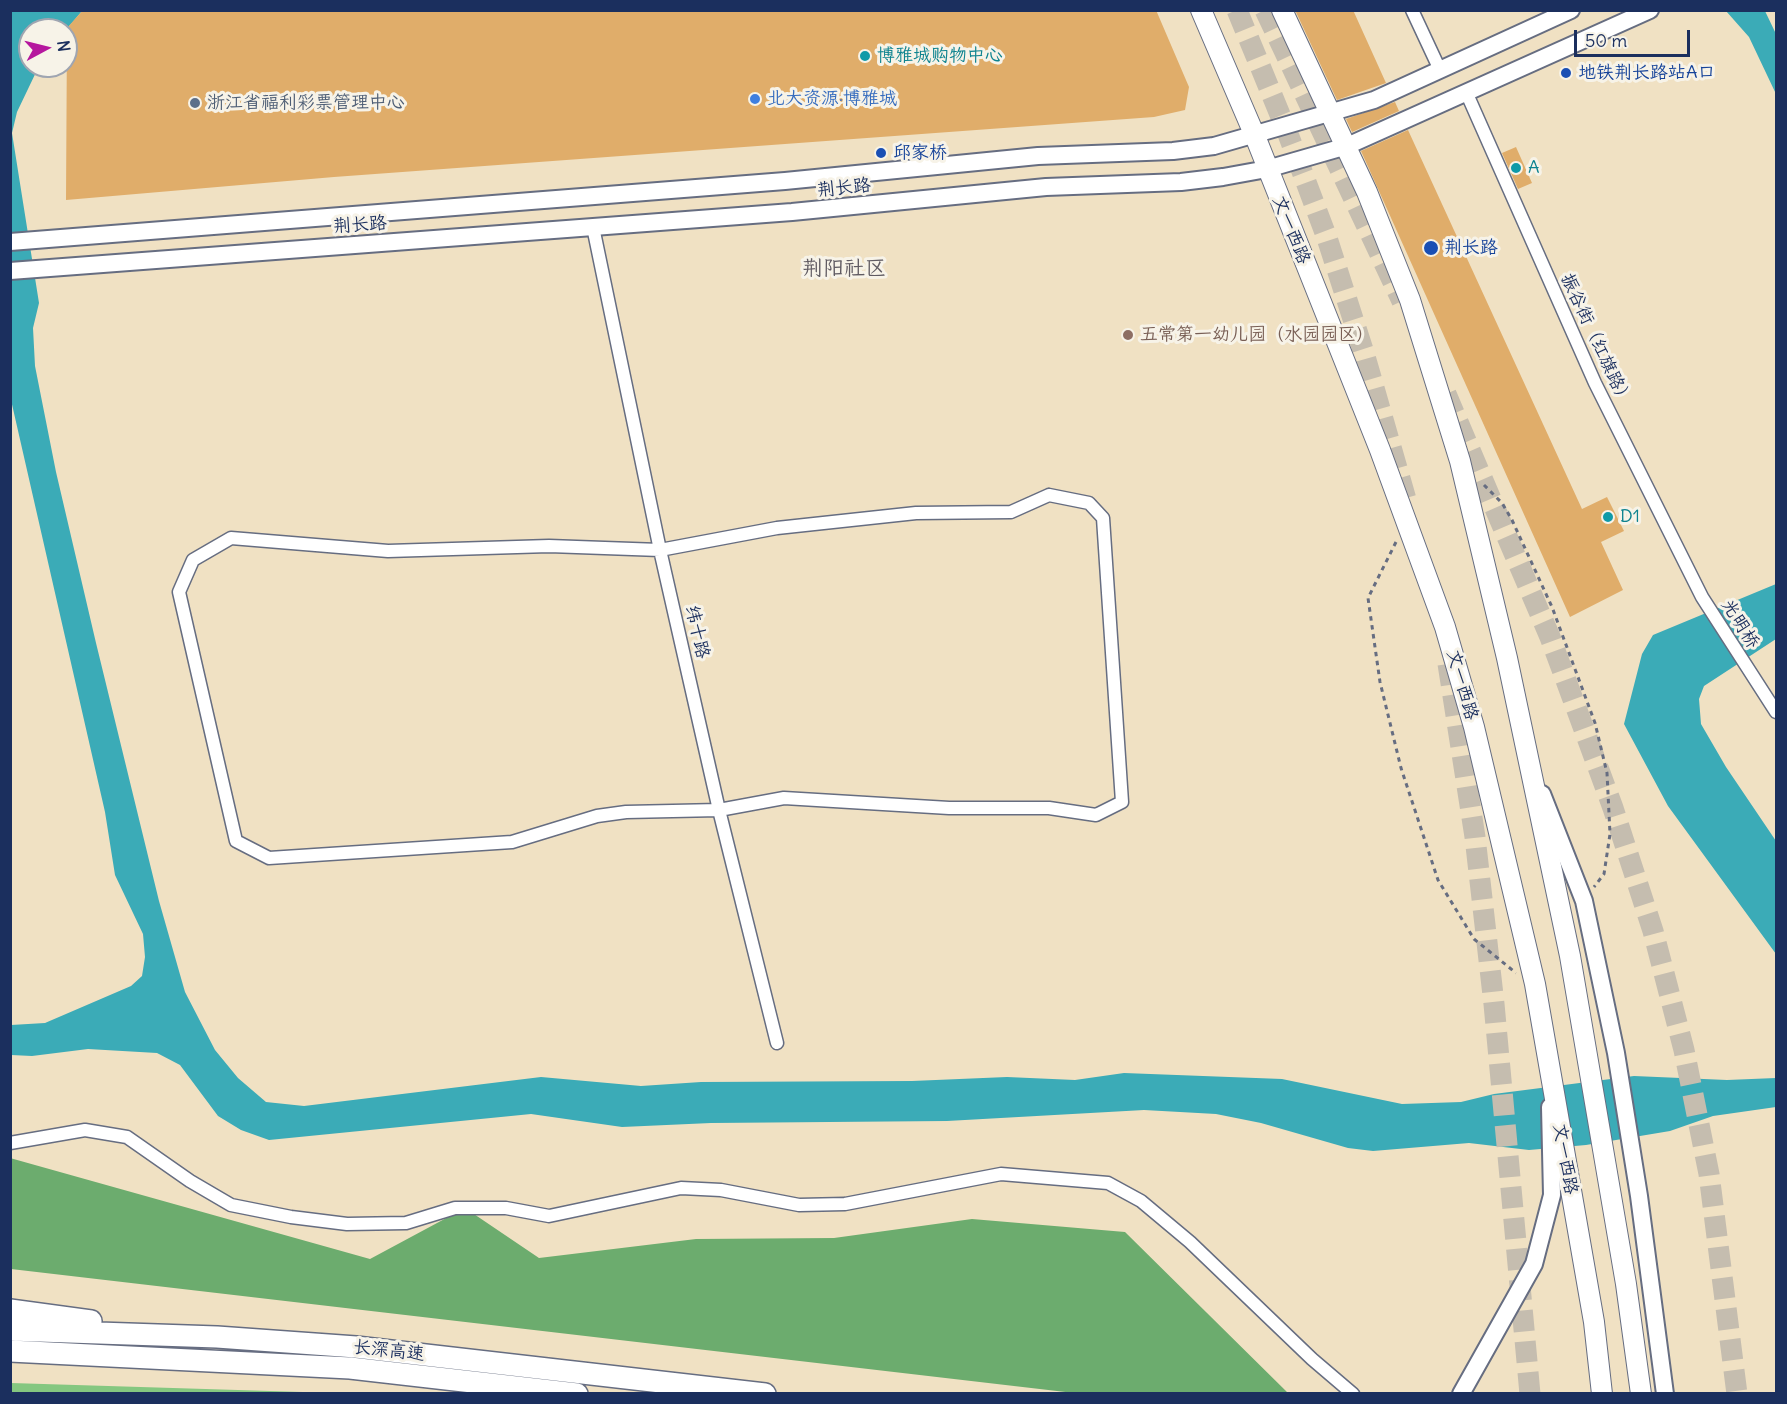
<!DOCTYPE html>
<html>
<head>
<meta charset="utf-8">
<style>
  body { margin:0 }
  #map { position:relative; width:1787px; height:1404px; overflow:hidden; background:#f0e1c3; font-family:Delius,sans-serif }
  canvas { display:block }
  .frame { position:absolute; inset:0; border:12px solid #1b2f5e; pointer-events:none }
  .north { position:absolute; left:18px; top:18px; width:60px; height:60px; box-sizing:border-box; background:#f7f3e8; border:2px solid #9fa5b1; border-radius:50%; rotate:83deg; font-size:16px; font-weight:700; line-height:24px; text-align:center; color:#1b2f5e }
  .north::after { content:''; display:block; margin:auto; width:21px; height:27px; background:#b5179e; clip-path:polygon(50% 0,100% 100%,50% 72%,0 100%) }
  .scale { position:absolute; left:1574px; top:30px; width:116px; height:27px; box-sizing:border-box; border:3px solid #1b2f5e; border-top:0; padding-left:8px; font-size:18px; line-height:21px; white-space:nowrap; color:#1b2f5e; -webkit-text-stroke:4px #f7f3e8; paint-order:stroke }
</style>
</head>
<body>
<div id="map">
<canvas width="1787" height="1404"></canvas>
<div class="frame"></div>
<div class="north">N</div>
<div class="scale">50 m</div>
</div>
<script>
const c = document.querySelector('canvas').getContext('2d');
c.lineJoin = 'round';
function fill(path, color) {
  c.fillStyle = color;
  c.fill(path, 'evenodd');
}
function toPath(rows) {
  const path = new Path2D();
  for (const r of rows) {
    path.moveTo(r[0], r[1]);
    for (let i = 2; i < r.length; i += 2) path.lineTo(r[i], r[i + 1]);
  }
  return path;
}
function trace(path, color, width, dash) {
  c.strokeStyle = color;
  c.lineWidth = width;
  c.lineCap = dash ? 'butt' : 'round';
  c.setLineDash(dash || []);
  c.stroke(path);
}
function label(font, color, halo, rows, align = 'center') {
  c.font = font + ' Delius,"LXGW WenKai TC",sans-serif';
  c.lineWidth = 6;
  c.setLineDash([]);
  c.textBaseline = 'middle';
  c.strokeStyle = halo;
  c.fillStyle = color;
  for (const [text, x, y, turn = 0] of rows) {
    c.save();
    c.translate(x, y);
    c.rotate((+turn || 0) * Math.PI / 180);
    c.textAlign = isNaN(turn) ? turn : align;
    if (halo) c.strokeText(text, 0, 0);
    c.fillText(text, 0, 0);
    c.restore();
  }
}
const green = toPath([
  [11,1383,335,1393,11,1394]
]);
const forest = toPath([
  [10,1158,370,1259,465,1208,539,1258,696,1239,834,1238,972,1219,1125,1232,1288,1393,1074,1393,11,1269]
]);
const water = toPath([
  [10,11,82,11,66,30,30,30,30,66,39,66,17,112,12,133,39,303,33,328,35,366,56,472,96,643,159,901,185,992,215,1050,238,1078,266,1102,304,1106,541,1077,641,1086,701,1082,912,1081,1007,1077,1075,1080,1124,1073,1282,1079,1402,1104,1461,1102,1494,1094,1634,1076,1727,1080,1776,1078,1776,1107,1713,1116,1670,1131,1586,1145,1529,1150,1469,1143,1373,1151,1348,1148,1261,1123,1216,1114,1144,1110,947,1121,711,1123,622,1127,531,1114,269,1140,241,1130,218,1116,180,1065,157,1053,88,1049,32,1056,11,1055,11,1025,45,1023,131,986,142,976,145,957,143,934,115,875,105,812,11,400],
  [1726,11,1765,11,1776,34,1776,94,1749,37],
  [1776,584,1776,639,1704,686,1699,699,1701,724,1726,767,1776,841,1776,954,1668,806,1624,724,1642,654,1653,635]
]);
const building = toPath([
  [83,10,1156,10,1189,87,1185,110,1154,117,334,177,66,200,67,28],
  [1295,10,1353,10,1386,83,1337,100],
  [1395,102,1399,111,1352,132,1346,119],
  [1408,130,1582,509,1607,497,1624,531,1601,542,1623,590,1570,617,1361,151],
  [1516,147,1532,183,1518,189,1502,153]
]);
const highwayTunnel = toPath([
  [1237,10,1288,134,1327,238,1364,353,1407,503],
  [1265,10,1402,301],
  [1446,394,1550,637,1613,808,1653,931,1684,1050,1709,1174,1737,1394],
  [1448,664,1475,837,1494,1004,1530,1394]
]);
const path = toPath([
  [1484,485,1502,503,1512,520,1552,607,1595,723,1607,773,1610,834,1604,874,1594,887],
  [1396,542,1368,598,1380,682,1401,768,1438,880,1474,939,1516,973]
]);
const street = toPath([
  [1412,10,1440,70],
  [1467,94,1595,383,1702,597,1776,712],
  [593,227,660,550,719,810,777,1043],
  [1049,495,1089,503,1103,518,1122,802,1096,815,1049,808,949,808,784,798,719,810,626,812,597,816,512,842,269,858,236,841,179,592,193,560,231,538,388,551,549,546,660,550,777,528,916,513,1011,512,1049,495],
  [10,1143,85,1130,127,1137,190,1181,231,1205,291,1217,347,1224,406,1223,455,1208,506,1208,549,1216,681,1188,721,1190,799,1205,845,1204,1001,1174,1108,1183,1141,1201,1190,1242,1312,1359,1353,1394]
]);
const secondary = toPath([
  [10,242,785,181,1038,156,1173,151,1214,146,1374,100,1571,10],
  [10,271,792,212,1046,187,1181,182,1223,177,1267,169,1347,146,1650,10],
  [1542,794,1584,901,1616,1053,1639,1196,1665,1394],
  [1461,1394,1534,1264,1552,1195,1550,1107]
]);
const primary = toPath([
  [1201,10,1255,136,1380,450,1445,627,1474,727,1535,984,1594,1322,1602,1394],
  [1282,10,1367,192,1410,300,1460,461,1507,658,1570,956,1626,1284,1641,1394]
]);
const highway = toPath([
  [10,1310,91,1321],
  [10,1330,217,1337,356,1347,765,1394],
  [10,1351,350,1368,577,1394]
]);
const markers = [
  [865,56,6,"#0f9aa8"],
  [1566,73,6,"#1a4fb4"],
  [755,99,6,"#3f7fe0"],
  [195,103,6,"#5c6f8a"],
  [881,153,6,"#1a4fb4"],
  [1516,168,6,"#0f9aa8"],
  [1431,248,8,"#1a4fb4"],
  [1128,335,6,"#8d6e63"],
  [1608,517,6,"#0f9aa8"]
];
const cultureNames = [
  ["博雅城购物中心",877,56],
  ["A",1528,168],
  ["D1",1620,517]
];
const transitNames = [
  ["地铁荆长路站A口",1578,73],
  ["邱家桥",893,153],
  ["荆长路",1444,248]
];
const shopNames = [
  ["北大资源·博雅城",767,99]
];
const serviceNames = [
  ["浙江省福利彩票管理中心",207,103]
];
const streetNames = [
  ["荆长路",844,188,-6],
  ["荆长路",360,225,-4],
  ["文一西路",1291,230,68],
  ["振谷街（红旗路）",1596,340,65],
  ["光明桥",1740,624,58],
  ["纬十路",697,632,77],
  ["文一西路",1462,685,74],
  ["文一西路",1565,1159,80],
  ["长深高速",389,1351,6]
];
const educationNames = [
  ["五常第一幼儿园（水园园区）",1140,335]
];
const quarterNames = [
  ["荆阳社区",844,269]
];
fill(green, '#85c780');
fill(forest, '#6cac6e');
fill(water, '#3babb7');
fill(building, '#e0ad6a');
trace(highwayTunnel, '#c5bdaf', 21, [21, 10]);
trace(street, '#666d81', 15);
trace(secondary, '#666d81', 20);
trace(primary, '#666d81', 22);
trace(highway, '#666d81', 24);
trace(path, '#666d81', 3, [4.5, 4.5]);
trace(street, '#fff', 12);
trace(secondary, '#fff', 16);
trace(primary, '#fff', 20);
trace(highway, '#fff', 21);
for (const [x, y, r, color] of markers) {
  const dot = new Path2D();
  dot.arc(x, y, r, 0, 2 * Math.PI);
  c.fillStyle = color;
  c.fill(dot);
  trace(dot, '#f7f3e8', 2);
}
label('18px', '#0d838f', '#f7f3e8', cultureNames, 'left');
label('18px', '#164399', '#f7f3e8', transitNames, 'left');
label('18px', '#366cbe', '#f7f3e8', shopNames, 'left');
label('18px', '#4e5e75', '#f7f3e8', serviceNames, 'left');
label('18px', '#1b2f5e', '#f7f3e8', streetNames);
label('18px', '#785e54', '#f7f3e8', educationNames, 'left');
label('21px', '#605b62', '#f7f3e8', quarterNames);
</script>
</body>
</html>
